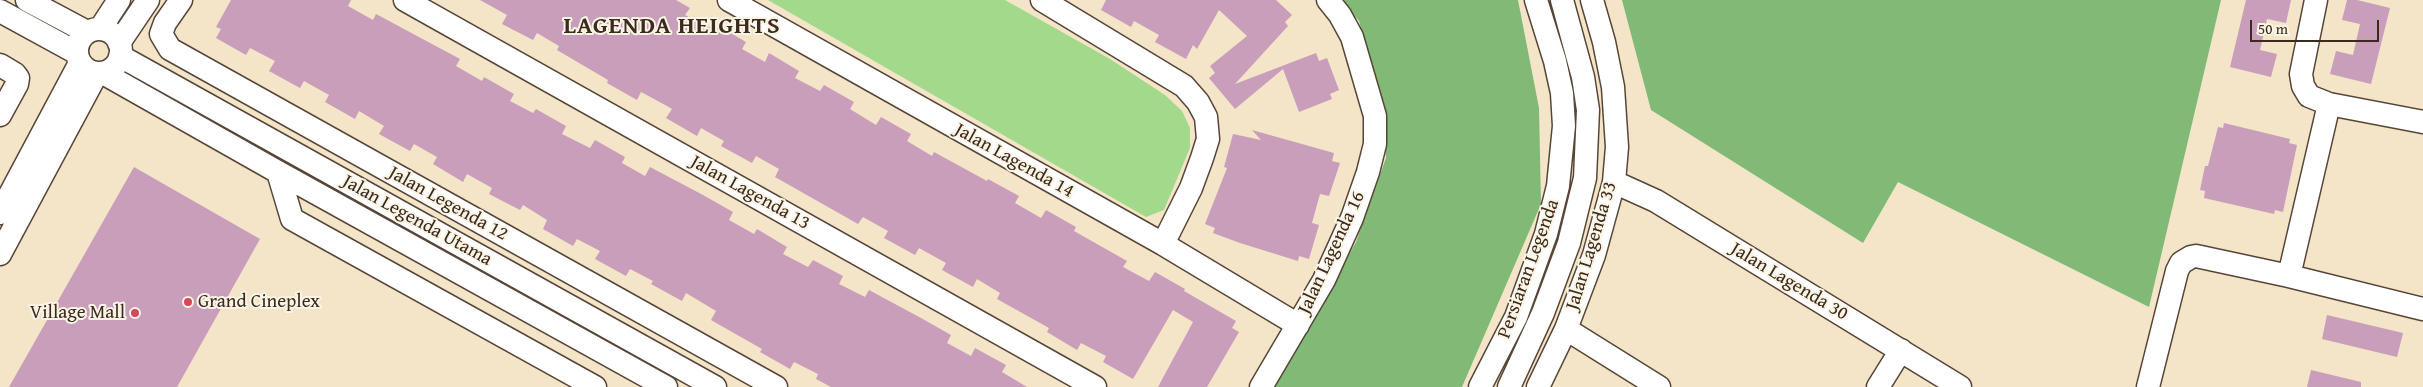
<!DOCTYPE html>
<html>
<head>
<meta charset="utf-8">
<style>
  body { margin:0 }
  #map { position:relative; width:2423px; height:387px; overflow:hidden; background:#f4e4c8; font-family:"Gentium Book Plus",serif }
  canvas { display:block }
  .scale { position:absolute; left:2250px; top:20px; width:129px; height:22px; box-sizing:border-box; border:2px solid #3b2a1e; border-top:0; padding-left:6px; font-size:15px; line-height:18px; white-space:nowrap; color:#3b2a1e; -webkit-text-stroke:4px #fcf5e5; paint-order:stroke }
</style>
</head>
<body>
<div id="map">
<canvas width="2423" height="387"></canvas>
<div class="scale">50 m</div>
</div>
<script>
const c = document.querySelector('canvas').getContext('2d');
c.lineJoin = 'round';
function fill(path, color) {
  c.fillStyle = color;
  c.fill(path, 'evenodd');
}
function toPath(rows) {
  const path = new Path2D();
  for (const r of rows) {
    if (r.length === 3) {
      path.moveTo(r[0] + r[2], r[1]);
      path.arc(r[0], r[1], r[2], 0, 2 * Math.PI);
      continue;
    }
    path.moveTo(r[0], r[1]);
    for (let i = 2; i < r.length; i += 2) path.lineTo(r[i], r[i + 1]);
  }
  return path;
}
function trace(path, color, width, dash) {
  c.strokeStyle = color;
  c.lineWidth = width;
  c.lineCap = dash ? 'butt' : 'round';
  c.setLineDash(dash || []);
  c.stroke(path);
}
function label(font, color, halo, rows, align = 'center') {
  c.font = font + ' "Gentium Book Plus",serif';
  c.lineWidth = 4;
  c.setLineDash([]);
  c.textBaseline = 'middle';
  c.strokeStyle = halo;
  c.fillStyle = color;
  for (const [text, x, y, turn = 0] of rows) {
    c.save();
    c.translate(x, y);
    c.rotate((+turn || 0) * Math.PI / 180);
    c.textAlign = isNaN(turn) ? turn : align;
    if (halo) c.strokeText(text, 0, 0);
    c.fillText(text, 0, 0);
    c.restore();
  }
}
const green = toPath([
  [768,0,1005,0,1110,59,1165,95,1182,111,1190,128,1190,148,1164,210,1146,217]
]);
const forest = toPath([
  [1341,0,1518,0,1539,108,1541,204,1462,387,1274,387,1356,242,1386,158,1382,102,1359,21],
  [1622,0,2221,0,2149,307,1898,182,1863,243,1651,110]
]);
const building = toPath([
  [231,0,351,0,348,6,373,20,376,14,460,59,456,66,482,81,484,77,514,94,510,101,533,113,536,109,566,126,562,134,590,148,595,140,625,157,622,163,645,176,650,167,703,195,733,212,729,220,754,234,757,229,787,247,783,254,808,267,813,260,843,276,839,284,865,297,869,290,921,318,951,335,947,343,971,356,975,348,1006,365,1002,372,1027,387,831,387,816,379,818,374,794,362,790,369,760,352,762,349,711,320,716,311,686,293,682,301,651,284,653,281,630,269,626,276,595,259,600,251,577,239,573,246,543,229,547,220,523,205,520,210,489,194,492,188,467,174,463,182,433,164,437,157,414,144,410,151,379,134,384,126,359,111,355,119,325,102,329,95,304,81,300,88,269,71,275,61,250,48,246,55,216,38,221,29,216,27],
  [480,0,676,0,690,8,685,15,713,29,715,24,746,42,742,49,765,62,769,53,799,71,795,78,820,91,824,85,854,102,850,109,876,125,881,117,911,134,907,141,932,156,934,152,987,181,988,179,1019,196,1015,203,1041,218,1046,210,1076,227,1074,231,1127,261,1123,267,1149,281,1155,272,1185,289,1184,291,1236,321,1232,328,1239,332,1207,387,1158,387,1193,322,1173,310,1133,379,1103,362,1106,356,1081,343,1077,350,1047,332,1049,328,997,299,1000,293,977,279,973,287,942,270,946,263,919,248,915,255,884,238,888,231,863,217,858,224,775,177,779,169,756,156,752,163,721,146,724,141,701,128,697,136,666,118,672,109,667,106,641,92,637,100,607,83,608,80,557,50,559,46,537,33,533,40,502,24,507,15],
  [1106,0,1276,0,1292,15,1285,22,1288,26,1235,84,1316,53,1319,61,1327,58,1339,90,1330,94,1332,99,1299,112,1283,69,1235,109,1209,78,1215,73,1210,66,1247,36,1219,10,1197,49,1193,45,1186,59,1155,42,1159,35,1134,21,1131,27,1101,10],
  [2246,0,2291,0,2286,23,2267,19,2260,50,2277,54,2271,77,2230,67],
  [2347,0,2357,0,2390,8,2371,84,2330,74,2336,51,2353,55,2360,24,2342,20],
  [2224,123,2290,139,2289,143,2297,145,2283,212,2275,210,2274,214,2204,198,2205,191,2200,190,2205,166,2208,166,2218,127,2223,128],
  [1252,130,1334,153,1332,161,1340,163,1329,196,1320,194,1312,223,1319,225,1309,259,1299,256,1298,261,1240,243,1213,233,1215,228,1205,224,1227,168,1224,167,1233,134,1261,140],
  [134,167,260,239,177,387,9,387],
  [2327,315,2403,333,2397,357,2322,339],
  [2311,370,2361,382,2361,387,2307,387]
]);
const minor = toPath([
  [27,0,87,32],
  [181,0,165,23,161,34,170,49,776,387],
  [405,0,1095,387],
  [729,0,1163,244,1298,325],
  [1042,0,1184,86,1198,102,1206,117,1208,139,1202,158,1191,188,1163,244],
  [2316,0,2301,74,2303,86,2309,96,2329,104,2423,122],
  [0,11,77,53],
  [100,29,119,0],
  [99,51,22],
  [119,43,148,0],
  [120,56,715,387],
  [0,65,15,74,18,78,17,84,0,115],
  [103,73,278,172,666,387],
  [278,172,292,219,595,387],
  [1614,182,1656,201,1960,387],
  [0,213,80,63],
  [0,254,97,73],
  [2289,276,2329,104],
  [1566,329,1659,387],
  [1261,387,1324,280,1352,218,1368,172,1375,144,1375,116,1352,37,1340,15,1328,0],
  [1480,387,1516,317,1546,234,1558,186,1564,126,1562,93,1555,61,1536,0],
  [1509,387,1543,313,1569,243,1585,178,1588,110,1583,77,1562,0],
  [1538,387,1566,329,1594,255,1614,182,1617,147,1613,87,1604,42,1592,0],
  [1878,387,1901,350],
  [2148,387,2177,271,2181,263,2191,257,2196,256,2289,276,2423,309]
]);
const markers = [
  [188,302,5,"#d1495b"],
  [135,313,5,"#d1495b"]
];
const streetNames = [
  ["Jalan Lagenda 14",1014,161,29],
  ["Jalan Lagenda 13",750,193,29],
  ["Jalan Legenda 12",448,204,29],
  ["Jalan Legenda Utama",417,221,29],
  ["Jalan Lagenda 33",1592,246,-73],
  ["Jalan Lagenda 16",1332,253,-65],
  ["Persiaran Legenda",1529,269,-70],
  ["Jalan Lagenda 30",1789,282,31]
];
const poiNames = [
  ["Grand Cineplex",198,302],
  ["Village Mall",125,313,"right"]
];
const districtNames = [
  ["LAGENDA HEIGHTS",672,27]
];
fill(green, '#a2d98a');
fill(forest, '#81b976');
fill(building, '#c89ebb');
trace(minor, '#574638', 25);
trace(minor, '#fff', 22);
for (const [x, y, r, color] of markers) {
  const dot = new Path2D();
  dot.arc(x, y, r, 0, 2 * Math.PI);
  c.fillStyle = color;
  c.fill(dot);
  trace(dot, '#fcf5e5', 2);
}
label('19px', '#3b2a1e', '#fcf5e5', streetNames);
label('19px', '#3b2a1e', '#fcf5e5', poiNames, 'left');
c.letterSpacing = '1px';
label('bold 24px', '#3b2a1e', '#fcf5e5', districtNames);
c.letterSpacing = '0px';
</script>
</body>
</html>
